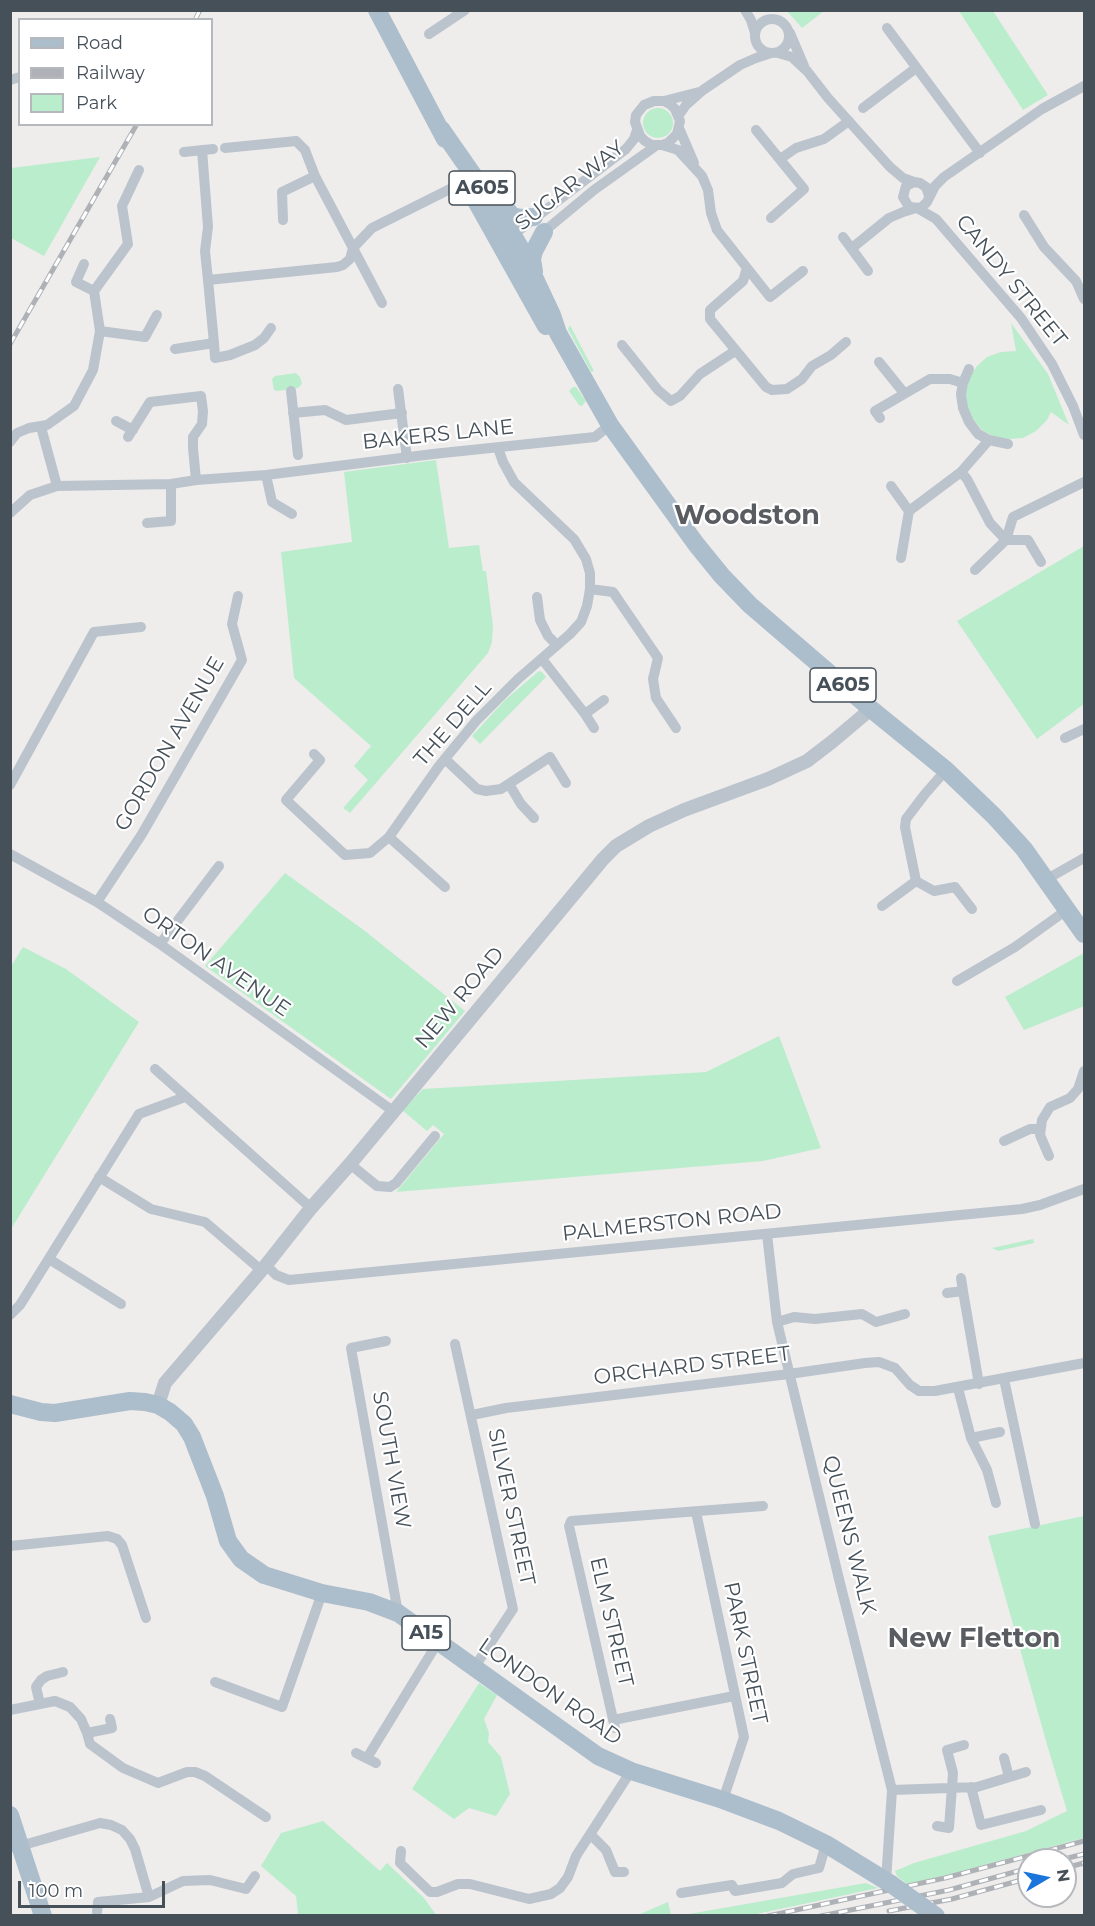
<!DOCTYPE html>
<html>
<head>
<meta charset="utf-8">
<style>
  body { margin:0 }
  #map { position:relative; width:1095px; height:1926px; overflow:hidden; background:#efecec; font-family:Montserrat,sans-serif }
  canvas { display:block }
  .frame { position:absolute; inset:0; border:12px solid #455059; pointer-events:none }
  .legend { position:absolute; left:18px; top:18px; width:195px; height:108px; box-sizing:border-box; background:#fff; border:2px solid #b5b9bd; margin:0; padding:8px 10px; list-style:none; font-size:18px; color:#455059 }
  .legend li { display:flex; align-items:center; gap:12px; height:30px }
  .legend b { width:30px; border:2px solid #b5b9bd }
  .north { position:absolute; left:1017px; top:1848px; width:60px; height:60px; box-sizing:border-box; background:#fff; border:2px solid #b5b9bd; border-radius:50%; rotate:81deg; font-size:16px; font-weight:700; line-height:24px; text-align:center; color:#455059 }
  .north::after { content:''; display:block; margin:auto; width:21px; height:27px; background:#1b75da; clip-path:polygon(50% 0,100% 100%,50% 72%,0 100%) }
  .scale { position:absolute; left:18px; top:1881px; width:147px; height:27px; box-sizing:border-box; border:3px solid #455059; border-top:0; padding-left:8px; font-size:18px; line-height:21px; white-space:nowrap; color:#455059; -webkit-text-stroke:4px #fff; paint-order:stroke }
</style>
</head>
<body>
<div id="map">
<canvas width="1095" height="1926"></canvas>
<div class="frame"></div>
<ul class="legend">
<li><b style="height:8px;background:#acbdcb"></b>Road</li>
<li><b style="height:8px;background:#aeb2b7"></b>Railway</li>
<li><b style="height:16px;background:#baedcc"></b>Park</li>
</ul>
<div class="north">N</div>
<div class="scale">100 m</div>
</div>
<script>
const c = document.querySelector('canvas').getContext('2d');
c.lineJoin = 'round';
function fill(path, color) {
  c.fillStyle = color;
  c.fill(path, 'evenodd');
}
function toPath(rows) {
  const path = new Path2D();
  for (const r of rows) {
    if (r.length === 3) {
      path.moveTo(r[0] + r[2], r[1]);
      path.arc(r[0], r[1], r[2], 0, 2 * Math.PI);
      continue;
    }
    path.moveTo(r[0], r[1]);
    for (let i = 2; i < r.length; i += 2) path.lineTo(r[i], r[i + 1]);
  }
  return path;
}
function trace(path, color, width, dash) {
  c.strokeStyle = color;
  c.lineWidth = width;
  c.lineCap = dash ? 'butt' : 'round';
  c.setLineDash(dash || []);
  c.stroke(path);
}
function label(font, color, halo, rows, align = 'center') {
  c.font = font + ' Montserrat,sans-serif';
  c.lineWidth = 4.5;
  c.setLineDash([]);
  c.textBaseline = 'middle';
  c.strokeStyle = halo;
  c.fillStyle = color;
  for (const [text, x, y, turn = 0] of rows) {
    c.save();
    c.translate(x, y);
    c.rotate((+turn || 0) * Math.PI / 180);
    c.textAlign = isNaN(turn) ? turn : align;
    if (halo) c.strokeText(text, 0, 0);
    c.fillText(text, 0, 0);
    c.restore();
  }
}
const green = toPath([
  [787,11,824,11,802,28],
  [959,11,993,11,1048,95,1023,110],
  [658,123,15],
  [100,157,44,256,11,238,11,168],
  [1011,323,1048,374,1069,425,1051,412,1047,420,1036,431,1023,438,1009,439,995,437,982,430,973,419,967,406,966,392,969,378,977,366,987,357,1001,352,1016,351],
  [570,325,594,371,591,372,568,329],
  [296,373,300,377,302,384,298,388,278,391,274,390,272,379,275,376],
  [573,387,576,387,586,401,582,406,579,405,569,391],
  [436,460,449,548,479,545,483,571,486,571,493,626,492,642,488,653,350,813,343,808,368,780,354,766,371,746,294,678,281,552,352,542,344,472],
  [1084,546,1084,704,1037,739,957,621],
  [539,671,542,672,546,677,480,744,472,736,505,700],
  [285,873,365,931,465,1011,391,1099,205,966],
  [23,947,66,969,139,1022,11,1229,10,968],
  [1084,953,1084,1006,1024,1030,1005,997],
  [779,1036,821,1148,763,1161,396,1192,444,1134,433,1125,427,1131,402,1110,423,1089,706,1072],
  [1033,1239,1034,1243,998,1251,992,1248],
  [1084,1516,1084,1838,947,1875,907,1884,897,1876,895,1871,914,1863,1026,1831,1067,1811,1048,1748,988,1536],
  [479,1683,497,1695,484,1719,489,1733,488,1742,501,1757,510,1794,496,1816,469,1808,454,1819,412,1789],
  [323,1821,380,1871,387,1863,424,1898,436,1915,296,1915,298,1913,296,1896,261,1866,281,1833],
  [866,1883,878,1888,752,1915,683,1915],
  [668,1902,671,1915,638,1915]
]);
const minor = toPath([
  [745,10,751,20,755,33],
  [772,36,17],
  [887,28,980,153],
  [790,33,804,66],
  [429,34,465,10],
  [778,53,792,57,807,71,828,98,890,167,903,178,914,182],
  [10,80,20,77],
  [664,101,699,92],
  [863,108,916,68],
  [679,115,686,105,703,90,740,65,756,58,771,53],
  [679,128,694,163],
  [756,130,804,189,771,218],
  [662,145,668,143,677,134,680,121,675,109,670,104,664,101,654,101,644,105,636,115,635,122,640,136,645,141,652,145,662,145,678,150,702,176,708,190,711,213,717,230,770,297,803,271],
  [225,148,296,141,305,150,315,176,382,303],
  [202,150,208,227,205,251,208,280,337,267,343,265,350,259,353,248,372,228,468,180],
  [184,152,213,149],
  [780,159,796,148,824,139,849,121],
  [929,196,926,187,920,183,914,182,906,186,903,197,909,207,921,208,927,202,935,186,944,177,1042,109,1084,86],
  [917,208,936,219,1021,318,1052,364,1073,406,1084,435],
  [1024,215,1044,247,1076,281,1084,299],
  [283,220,282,192,315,176],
  [541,234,594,190,657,145],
  [510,237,626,149,634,139,637,130],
  [843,237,868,271],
  [852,248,889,218,903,212,916,208],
  [84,264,76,282,94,291],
  [747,268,743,281,710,310,710,319,766,387,772,390,787,389,802,379,812,366,831,355,846,342],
  [100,331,145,337,157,315],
  [214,343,215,358,230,355,255,345,264,338,271,328],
  [622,345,658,390,671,401,680,396,700,374,735,351],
  [175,349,214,343,208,280],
  [879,362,904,393],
  [969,369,963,383,961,394,963,408,969,422,978,434,989,440,1008,444],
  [398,389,407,458],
  [291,391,298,455],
  [293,413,325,410,346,420,402,413],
  [880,418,875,411,930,379,950,379,963,383],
  [116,421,133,430],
  [41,427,57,486],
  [128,437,150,402,201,396,203,411,202,424,193,437,193,448,196,480],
  [10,442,17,433,29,428,47,425,74,406,93,370,100,331,94,291,128,244,122,206,139,170],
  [961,472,967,479,990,523,1006,540,975,570],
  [266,475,272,502,292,514],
  [891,486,909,511],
  [10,513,30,495,57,486,171,484,196,480,266,475,433,454,595,437,610,425],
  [147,523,171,521,171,484],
  [901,558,909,511,961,472,989,440],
  [1041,562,1028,540,1006,540,1013,517,1084,482],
  [590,589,613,592,658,658,653,679,656,698,676,728],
  [537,597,540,620,548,636,557,645],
  [542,659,585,714,604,700],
  [585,714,594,728],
  [1065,738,1084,729],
  [314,754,320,760,286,800,345,855,370,853,389,837,439,766,476,721,518,679,570,634,581,622,587,606,590,589,590,573,586,559,574,539,514,482,503,462,498,448],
  [445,759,477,789,486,791,501,789,550,757,566,783],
  [509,784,521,804,534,818],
  [10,785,94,632,141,627],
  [389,837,445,887],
  [10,854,97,902,160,944,393,1111],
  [1047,879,1084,858],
  [916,881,934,891,955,887,972,909],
  [97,902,142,834,242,660,232,624,238,596],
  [882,906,916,881,905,827,906,819,925,794,946,770],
  [160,944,219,866],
  [957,981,1015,947,1068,909],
  [155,1069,311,1208],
  [1004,1141,1030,1129,1040,1129],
  [1049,1156,1040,1135,1042,1120,1050,1107,1070,1098,1078,1089,1084,1071],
  [350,1164,377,1186,390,1187,396,1183,435,1136],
  [99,1177,151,1209,205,1222,261,1270],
  [767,1234,777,1322,839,1579,892,1790,886,1881],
  [49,1259,121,1304],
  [266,1265,276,1275,289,1280,1022,1209,1040,1205,1084,1189],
  [961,1278,963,1291],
  [947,1293,963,1291,979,1384],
  [10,1315,20,1305,139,1114,185,1097],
  [777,1322,794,1317,815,1319,862,1314,876,1322,905,1314],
  [386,1341,351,1348,398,1613],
  [455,1344,513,1609,474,1668],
  [1004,1379,1035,1524],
  [958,1388,971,1438,987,1470,996,1503],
  [472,1415,506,1408,789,1374,865,1363,879,1362,895,1368,910,1385,919,1391,935,1391,1084,1363],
  [971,1438,1000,1432],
  [696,1512,744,1737,723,1800],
  [10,1546,108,1536,117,1539,122,1545,146,1618],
  [215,1682,282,1707,322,1593],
  [40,1704,36,1687,41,1680,47,1676,63,1672],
  [10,1710,55,1701,70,1707,81,1719,87,1733,90,1744,123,1768,158,1783,187,1772,195,1772,205,1776,266,1817],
  [613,1720,734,1696],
  [615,1728,569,1526,571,1521,763,1506],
  [87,1733,112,1728,110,1719],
  [356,1753,376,1763],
  [367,1758,438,1642],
  [1004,1758,1009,1777],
  [971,1787,981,1825,1041,1810],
  [892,1790,977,1787,1026,1772],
  [937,1826,949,1828,953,1773,947,1750,964,1745],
  [591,1835,606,1850,615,1872,624,1872],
  [10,1847,20,1846,100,1823,111,1825,122,1830,130,1839,135,1849,149,1897,98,1902,97,1912],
  [401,1851,400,1863,430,1892,437,1892,458,1884,470,1884,529,1899,551,1894,560,1888,568,1877,576,1856,631,1771],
  [681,1893,732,1885,735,1891,782,1883,793,1874,819,1868,826,1844],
  [149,1897,183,1881,210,1880,246,1889,255,1876]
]);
const tertiary = toPath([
  [158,1405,165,1383,266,1265,311,1208,350,1164,603,859,616,846,649,826,684,810,768,779,807,761,833,741,871,709]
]);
const primary = toPath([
  [377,10,445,139],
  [441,129,496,208,521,249,552,315,558,333,610,425,696,544,722,576,750,605,871,709,946,770,994,816,1024,849,1084,934],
  [466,183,546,326],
  [499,200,512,216,521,218,534,217],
  [534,272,532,259,534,251,544,232],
  [10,1404,41,1412,55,1413,130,1401,145,1402,158,1405,170,1412,184,1424,192,1437,215,1496,228,1541,241,1559,264,1575,322,1593,369,1602,398,1613,598,1756,631,1771,723,1800,779,1821,826,1844,891,1884],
  [10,1815,43,1916]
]);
const rail = toPath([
  [195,20,200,10],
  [10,344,137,124],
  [1060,1860,1084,1854],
  [1065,1868,1084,1863],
  [889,1911,952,1899,1029,1878],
  [768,1916,945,1878,1084,1841],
  [821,1916,949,1890,1029,1868]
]);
const primaryBridge = toPath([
  [891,1884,936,1916]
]);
const shields = [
  [482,188,66],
  [843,685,66],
  [426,1633,48]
];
const shieldNames = [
  ["A605",482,188],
  ["A605",843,685],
  ["A15",426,1633]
];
const streetNames = [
  ["SUGAR WAY",570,186,-38],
  ["CANDY STREET",1011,281,51],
  ["BAKERS LANE",438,435,-6],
  ["THE DELL",453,724,-49],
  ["GORDON AVENUE",170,744,-60],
  ["ORTON AVENUE",216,962,35],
  ["NEW ROAD",460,998,-50],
  ["PALMERSTON ROAD",672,1223,-6],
  ["ORCHARD STREET",692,1366,-7],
  ["SOUTH VIEW",391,1460,80],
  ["SILVER STREET",511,1507,78],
  ["QUEENS WALK",849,1535,76],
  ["ELM STREET",611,1622,77],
  ["PARK STREET",745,1653,78],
  ["LONDON ROAD",550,1692,35]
];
const districtNames = [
  ["Woodston",747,516],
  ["New Fletton",974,1639]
];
fill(green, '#baedcc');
trace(minor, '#bbc4cc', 10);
trace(tertiary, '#bbc4cc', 14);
trace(primary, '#acbdcb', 18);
trace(rail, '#aeb2b7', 5);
trace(rail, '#fff', 3, [9]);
trace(primaryBridge, '#acbdcb', 18);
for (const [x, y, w] of shields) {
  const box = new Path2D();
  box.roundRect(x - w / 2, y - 17, w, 34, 4.5);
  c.fillStyle = '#fff';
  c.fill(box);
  trace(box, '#455059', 1.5);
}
label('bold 20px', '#455059', null, shieldNames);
label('21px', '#455059', '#fff', streetNames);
label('bold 27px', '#595d61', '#fff', districtNames);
</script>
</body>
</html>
